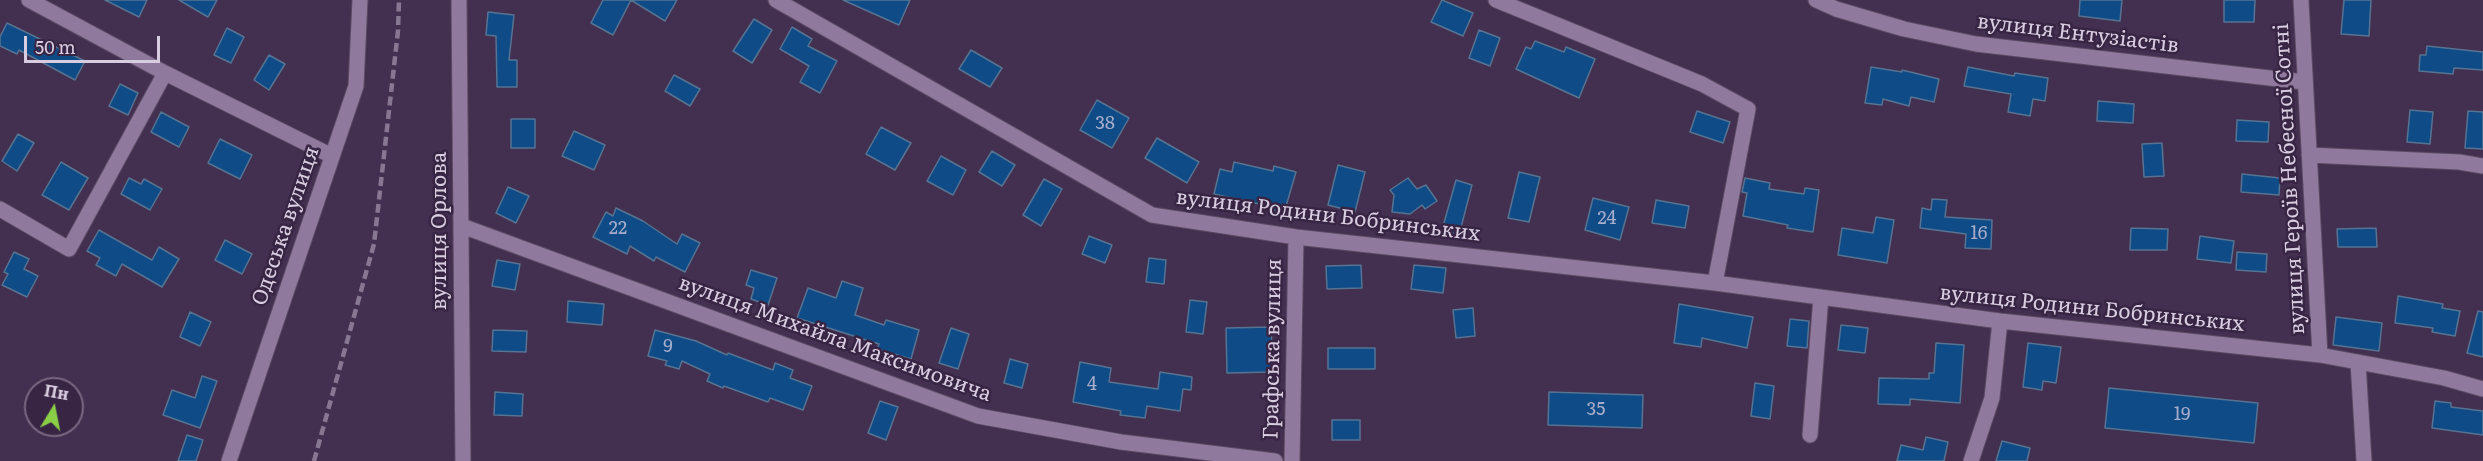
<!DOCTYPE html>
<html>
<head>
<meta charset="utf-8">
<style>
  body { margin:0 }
  #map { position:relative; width:2483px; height:461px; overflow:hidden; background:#432f4f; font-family:Literata,serif }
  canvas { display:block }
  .north { position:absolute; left:24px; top:377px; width:60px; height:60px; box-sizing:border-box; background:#382544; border:2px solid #786882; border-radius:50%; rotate:10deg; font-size:16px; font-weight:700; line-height:24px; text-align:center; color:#d8cce0 }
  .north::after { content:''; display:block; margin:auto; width:21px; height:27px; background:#8ace47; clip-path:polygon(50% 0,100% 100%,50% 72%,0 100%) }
  .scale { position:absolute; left:24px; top:36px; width:136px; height:27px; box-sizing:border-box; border:3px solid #d8cce0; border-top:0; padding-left:8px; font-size:18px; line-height:21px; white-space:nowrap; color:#d8cce0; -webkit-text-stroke:4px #382544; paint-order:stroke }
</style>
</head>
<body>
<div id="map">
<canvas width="2483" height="461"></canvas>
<div class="north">Пн</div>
<div class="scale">50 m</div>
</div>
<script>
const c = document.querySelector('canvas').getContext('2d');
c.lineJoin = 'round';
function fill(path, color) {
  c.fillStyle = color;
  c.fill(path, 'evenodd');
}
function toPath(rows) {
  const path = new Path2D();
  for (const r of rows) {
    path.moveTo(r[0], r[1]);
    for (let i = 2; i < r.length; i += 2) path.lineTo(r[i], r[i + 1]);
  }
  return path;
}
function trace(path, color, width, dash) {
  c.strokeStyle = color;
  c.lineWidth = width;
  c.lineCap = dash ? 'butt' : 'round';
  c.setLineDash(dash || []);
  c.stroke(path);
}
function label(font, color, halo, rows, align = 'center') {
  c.font = font + ' Literata,serif';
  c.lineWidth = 5;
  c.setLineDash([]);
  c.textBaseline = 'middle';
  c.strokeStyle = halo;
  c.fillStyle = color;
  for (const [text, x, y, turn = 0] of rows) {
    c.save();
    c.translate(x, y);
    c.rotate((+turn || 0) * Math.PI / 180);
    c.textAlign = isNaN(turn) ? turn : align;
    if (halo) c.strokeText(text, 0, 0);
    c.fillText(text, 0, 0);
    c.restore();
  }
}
const building = toPath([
  [105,0,147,0,139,17,105,0],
  [179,0,217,0,208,17,179,0],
  [603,0,677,0,665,21,631,0,613,35,591,23,603,0],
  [843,0,910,0,899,25,843,0],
  [1442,0,1473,13,1463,36,1431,22,1442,0],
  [2080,0,2122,0,2120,21,2079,16,2080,0],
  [2224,0,2255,0,2254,22,2224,22,2224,0],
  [2344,0,2371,0,2369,36,2341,34,2344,0],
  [488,12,514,15,509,60,517,60,517,87,497,87,496,36,486,35,488,12],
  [754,19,772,30,752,63,733,51,754,19],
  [7,23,85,61,75,80,19,50,17,54,0,46,0,37,7,23],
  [792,27,812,39,808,46,837,61,820,93,800,82,809,66,780,49,792,27],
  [227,28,244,37,231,63,214,55,227,28],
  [1479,30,1500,38,1490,66,1469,58,1479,30],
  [1535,41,1564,52,1566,47,1595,59,1579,98,1516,69,1526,47,1531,49,1535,41],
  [2427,46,2483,52,2483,70,2454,68,2453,74,2419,71,2420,55,2426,55,2427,46],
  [971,50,1002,68,990,87,959,69,971,50],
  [269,55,285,64,269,90,254,80,269,55],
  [1871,67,1902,72,1902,70,1939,79,1934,102,1911,97,1909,106,1883,99,1882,105,1865,103,1871,67],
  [1968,67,2014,76,2015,73,2048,78,2045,101,2033,99,2030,116,2008,112,2011,94,1964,86,1968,67],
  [674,75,700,89,690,106,665,91,674,75],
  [120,84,138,93,128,115,109,106,120,84],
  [1097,100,1129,118,1112,148,1080,130,1097,100],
  [2098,101,2134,104,2133,123,2097,121,2098,101],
  [2410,110,2433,112,2430,144,2407,142,2410,110],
  [1697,111,1730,122,1723,143,1690,132,1697,111],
  [2468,111,2483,112,2483,149,2465,148,2468,111],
  [161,112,189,127,179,147,151,132,161,112],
  [511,119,535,119,535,148,511,148,511,119],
  [2237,120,2269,122,2268,142,2236,141,2237,120],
  [881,127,911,143,895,170,866,154,881,127],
  [574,131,605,145,594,170,562,156,574,131],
  [18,134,34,143,17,171,2,161,18,134],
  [1157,138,1199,162,1187,183,1145,158,1157,138],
  [220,139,252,155,240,179,208,163,220,139],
  [2162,143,2164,176,2144,177,2142,144,2162,143],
  [992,151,1015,165,1002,186,979,172,992,151],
  [941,156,966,170,953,195,927,181,941,156],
  [61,162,88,178,69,210,42,195,61,162],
  [1234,162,1273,171,1274,166,1296,172,1284,213,1263,207,1264,205,1214,194,1220,169,1232,172,1234,162],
  [1338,165,1365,172,1355,212,1328,205,1338,165],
  [1519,172,1540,177,1529,222,1508,218,1519,172],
  [2242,174,2280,178,2279,195,2241,192,2242,174],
  [129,178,141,184,144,179,162,189,150,210,121,194,129,178],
  [1408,178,1417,189,1426,185,1437,201,1425,209,1422,205,1410,214,1392,212,1394,195,1390,190,1408,178],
  [1745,178,1770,183,1769,189,1804,194,1805,188,1819,190,1813,232,1787,228,1788,225,1743,216,1747,193,1742,192,1745,178],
  [1044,179,1062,189,1041,226,1023,215,1044,179],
  [1456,180,1472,185,1459,235,1442,230,1456,180],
  [508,187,529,196,516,223,496,213,508,187],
  [1593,198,1629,207,1620,240,1585,230,1593,198],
  [1932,199,1947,200,1945,217,1992,220,1991,249,1965,248,1966,234,1920,228,1922,208,1931,210,1932,199],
  [1656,200,1689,206,1685,228,1652,223,1656,200],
  [616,208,643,221,677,244,682,234,700,243,685,272,656,257,654,261,630,246,627,254,593,237,606,212,613,216,616,208],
  [1876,217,1894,220,1887,263,1838,255,1842,228,1873,233,1876,217],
  [2131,228,2168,229,2167,250,2130,250,2131,228],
  [2376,228,2377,247,2338,247,2337,229,2376,228],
  [99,230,152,260,159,247,179,259,162,287,122,264,116,276,96,265,100,258,87,251,99,230],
  [1089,236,1112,245,1105,263,1082,254,1089,236],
  [2200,236,2234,241,2231,263,2197,259,2200,236],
  [225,240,252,254,242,274,215,260,225,240],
  [14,252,29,259,24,269,38,276,27,297,2,285,8,274,4,272,14,252],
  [2237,252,2267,254,2266,272,2236,270,2237,252],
  [1149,258,1166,260,1164,284,1146,282,1149,258],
  [497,260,520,264,515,290,492,286,497,260],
  [1361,265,1362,288,1327,289,1326,266,1361,265],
  [1414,265,1446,268,1443,293,1411,289,1414,265],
  [751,270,777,278,768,305,751,299,754,288,746,285,751,270],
  [842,281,863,288,855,315,884,325,886,320,919,330,911,359,877,349,879,344,797,318,808,288,836,298,842,281],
  [2398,296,2443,304,2442,308,2460,311,2455,336,2432,332,2433,328,2395,323,2398,296],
  [1190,300,1207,302,1203,334,1186,332,1190,300],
  [568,301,604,304,602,325,567,322,568,301],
  [1679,304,1753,317,1747,348,1702,338,1701,347,1674,343,1679,304],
  [1473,308,1475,336,1456,338,1453,310,1473,308],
  [2478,311,2483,312,2483,357,2467,353,2478,311],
  [190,312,211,322,200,346,180,337,190,312],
  [2336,317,2382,323,2379,351,2333,345,2336,317],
  [1790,319,1809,321,1807,348,1787,346,1790,319],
  [1841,325,1868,328,1865,353,1838,350,1841,325],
  [1271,327,1273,372,1227,373,1226,328,1271,327],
  [951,328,969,334,958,369,939,363,951,328],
  [493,330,527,331,526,352,492,351,493,330],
  [655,330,696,341,727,355,728,353,773,370,775,363,793,370,790,378,812,386,803,410,770,398,768,402,724,386,723,388,707,381,710,374,682,361,679,369,665,365,667,361,648,356,655,330],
  [1936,343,1964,345,1960,403,1910,399,1910,405,1878,404,1879,378,1929,379,1929,373,1934,373,1936,343],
  [2028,343,2061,347,2056,383,2043,381,2042,390,2023,387,2028,343],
  [1328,348,1375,348,1375,369,1328,369,1328,348],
  [1010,359,1028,364,1022,388,1004,383,1010,359],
  [1080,362,1111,368,1109,382,1158,389,1160,372,1192,377,1191,390,1183,389,1180,411,1147,406,1145,418,1120,415,1121,411,1073,402,1080,362],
  [202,376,217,381,200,428,163,415,172,390,195,398,202,376],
  [1755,383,1774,386,1770,419,1751,416,1755,383],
  [2109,388,2258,403,2254,443,2105,428,2109,388],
  [495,392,523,394,522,416,494,415,495,392],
  [1549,392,1643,395,1642,428,1548,425,1549,392],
  [880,401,898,407,886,440,868,433,880,401],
  [2435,401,2451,403,2451,407,2483,411,2483,435,2432,428,2435,401],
  [1332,420,1360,420,1360,440,1332,440,1332,420],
  [187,435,203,440,196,461,178,461,187,435],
  [1926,437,1948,442,1944,461,1897,461,1901,445,1923,450,1926,437],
  [2002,441,2030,448,2027,461,1996,461,2002,441]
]);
const street = toPath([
  [29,0,165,73,332,156],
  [459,0,463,461],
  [776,0,1152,215,1296,237,1715,283,2000,321,2320,355,2444,378,2483,389],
  [1496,0,1702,84,1748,109,1715,283],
  [1816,0,1836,9,1904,29,1976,44,2304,82],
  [2301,0,2320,355],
  [2309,155,2459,162,2483,166],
  [0,209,69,249,165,73],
  [462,226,978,416,1121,442,1275,461],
  [2358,362,2364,461],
  [1810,435,1821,297],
  [229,461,356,86,360,0],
  [1292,461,1296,237],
  [1971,461,1992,398,2000,321]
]);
const rail = toPath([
  [314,461,374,244,398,31,399,0]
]);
const numberNames = [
  ["38",1105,124],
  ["24",1607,219],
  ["22",618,229],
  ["16",1979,234],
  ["9",668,347],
  ["4",1092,385],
  ["35",1596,410],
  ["19",2182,415]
];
const streetNames = [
  ["вулиця Ентузіастів",2078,34,7],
  ["вулиця Героїв Небесної Сотні",2290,179,-93],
  ["вулиця Родини Бобринських",1328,216,7],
  ["Одеська вулиця",286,226,-71],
  ["вулиця Орлова",440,231,-90],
  ["вулиця Родини Бобринських",2092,309,6],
  ["вулиця Михайла Максимовича",835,339,20],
  ["Графська вулиця",1273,349,-89]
];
fill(building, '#0f4c87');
trace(building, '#577392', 1.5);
trace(street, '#5a4a64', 17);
trace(street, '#8f799d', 15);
trace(rail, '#887792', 4.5, [9, 4.5]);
label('18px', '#a6acca', null, numberNames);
label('21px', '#d8cce0', '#382544', streetNames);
</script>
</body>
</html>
